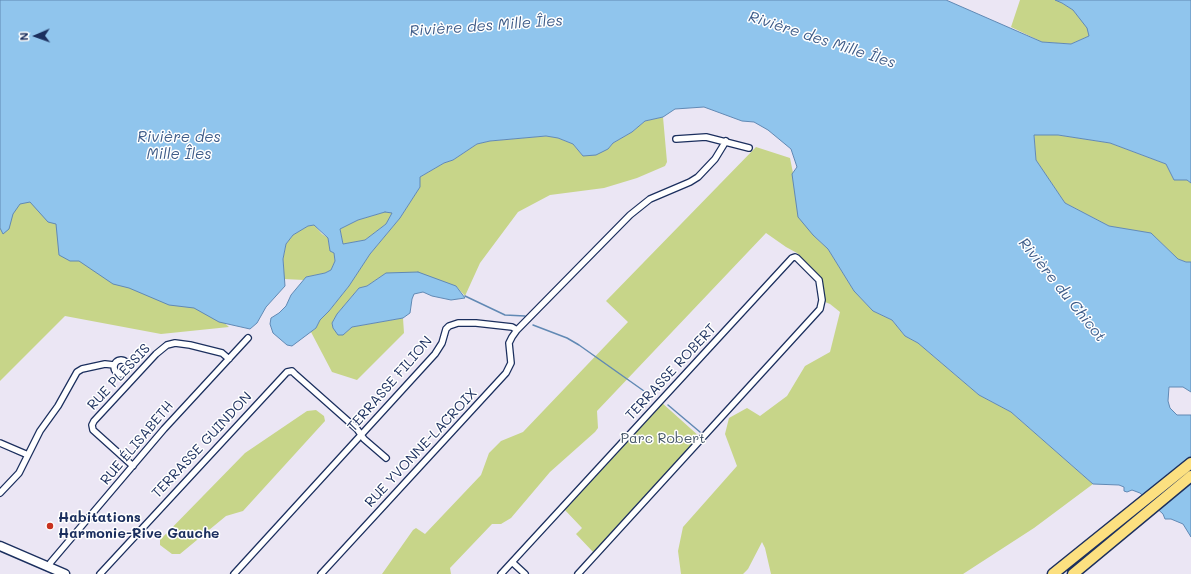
<!DOCTYPE html>
<html>
<head>
<meta charset="utf-8">
<style>
  body { margin:0 }
  #map { position:relative; width:1191px; height:574px; overflow:hidden; background:#ebe6f4; font-family:Mali,sans-serif }
  canvas { display:block }
  .north { position:absolute; left:16px; top:16px; width:40px; height:40px; -webkit-text-stroke:3px #fff; paint-order:stroke; rotate:268deg; font-size:11px; font-weight:700; line-height:16px; text-align:center; color:#1b2f5e }
  .north::after { content:''; display:block; margin:auto; width:14px; height:18px; background:#1b2f5e; clip-path:polygon(50% 0,100% 100%,50% 72%,0 100%) }
</style>
</head>
<body>
<div id="map">
<canvas width="1191" height="574"></canvas>
<div class="north">N</div>
</div>
<script>
const c = document.querySelector('canvas').getContext('2d');
c.lineJoin = 'round';
function fill(path, color) {
  c.fillStyle = color;
  c.fill(path, 'evenodd');
}
function toPath(rows) {
  const path = new Path2D();
  for (const r of rows) {
    if (r.length === 3) {
      path.moveTo(r[0] + r[2], r[1]);
      path.arc(r[0], r[1], r[2], 0, 2 * Math.PI);
      continue;
    }
    path.moveTo(r[0], r[1]);
    for (let i = 2; i < r.length; i += 2) path.lineTo(r[i], r[i + 1]);
  }
  return path;
}
function trace(path, color, width, dash) {
  c.strokeStyle = color;
  c.lineWidth = width;
  c.lineCap = dash ? 'butt' : 'round';
  c.setLineDash(dash || []);
  c.stroke(path);
}
function label(font, color, halo, rows, align = 'center') {
  c.font = font + ' Mali,sans-serif';
  c.lineWidth = 3;
  c.setLineDash([]);
  c.textBaseline = 'middle';
  c.strokeStyle = halo;
  c.fillStyle = color;
  for (const [text, x, y, turn = 0] of rows) {
    c.save();
    c.translate(x, y);
    c.rotate((+turn || 0) * Math.PI / 180);
    c.textAlign = isNaN(turn) ? turn : align;
    if (halo) c.strokeText(text, 0, 0);
    c.fillText(text, 0, 0);
    c.restore();
  }
}
const green = toPath([
  [1020,0,1055,0,1062,3,1073,10,1088,28,1089,36,1071,44,1042,42,1011,27],
  [663,117,667,162,665,166,637,178,604,188,550,195,518,212,480,263,465,296,456,286,386,273,367,286,359,288,337,314,332,323,333,328,343,335,352,327,403,318,404,333,357,380,332,372,311,332,316,328,320,320,329,311,349,286,370,254,400,218,420,187,420,177,444,163,453,160,477,144,490,141,546,136,558,138,573,144,583,156,608,149,613,143,632,132,645,121],
  [1034,134,1058,135,1110,143,1166,164,1174,180,1187,180,1191,183,1191,262,1186,262,1178,259,1151,233,1109,226,1065,203,1036,160],
  [756,147,790,158,798,198,813,235,828,249,854,291,873,311,892,320,905,336,918,343,979,395,1011,412,1093,484,1034,528,963,574,771,574,765,548,762,542,748,569,743,574,681,574,678,551,683,527,737,466,725,434,729,418,747,408,760,416,787,396,805,366,830,352,840,312,830,304,825,302,822,281,818,274,797,253,786,247,766,233,597,411,598,428,595,432,550,472,511,518,501,524,492,524,450,568,451,574,382,574,413,530,416,528,425,534,481,475,489,453,501,441,523,432,628,322,606,301],
  [0,186,35,192,202,303,229,327,161,334,65,316,0,381],
  [385,212,393,212,386,224,365,240,343,244,340,229,358,220],
  [314,225,322,234,328,238,330,251,334,253,335,261,331,270,325,273,306,277,304,280,284,279,283,259,286,244,293,235,308,226],
  [661,402,700,437,594,553,576,534,582,528,564,509],
  [316,410,324,416,325,421,243,511,226,516,180,554,172,554,160,545,160,540,245,453,307,411]
]);
const water = toPath([
  [0,0,946,0,1042,42,1071,44,1089,36,1087,28,1073,10,1062,3,1055,0,1191,0,1191,183,1187,180,1174,180,1166,164,1110,143,1058,135,1034,135,1036,160,1065,203,1109,226,1151,233,1178,259,1186,262,1191,262,1191,392,1183,387,1169,387,1168,401,1170,408,1177,415,1191,415,1191,537,1183,524,1171,519,1165,519,1163,514,1140,493,1132,490,1127,492,1124,491,1124,487,1119,485,1093,484,1011,412,979,395,918,343,905,336,892,320,873,311,854,291,828,249,813,235,798,217,792,174,797,167,791,149,768,130,754,122,742,121,704,107,675,109,663,117,645,121,632,132,613,143,608,149,596,155,583,156,573,144,558,138,546,136,490,141,477,144,453,160,444,163,420,177,420,187,400,218,370,254,349,286,329,311,320,320,316,328,292,346,287,345,273,333,270,324,271,318,279,313,286,306,291,295,306,277,325,273,331,270,335,261,334,253,330,251,328,238,314,225,308,226,293,235,286,244,283,259,285,286,266,307,257,323,250,329,219,322,194,308,169,305,129,288,113,284,79,261,70,261,59,255,56,224,48,222,30,202,20,204,13,214,9,229,3,234,0,228,0,0],
  [385,212,392,213,386,224,365,240,343,244,340,229,358,220,385,212],
  [418,272,456,286,465,298,451,300,432,296,423,292,414,294,412,299,410,313,403,318,352,327,343,335,338,335,333,328,332,323,337,314,359,288,367,286,386,273,418,272]
]);
const stream = toPath([
  [465,296,505,315,525,316],
  [533,325,567,338,579,345,651,396],
  [668,405,700,432]
]);
const minor = toPath([
  [676,139,706,137,749,148],
  [121,367,7],
  [0,443,28,455],
  [133,466,93,430,92,425,94,421,156,354,167,345,175,343,190,345,222,353,229,359],
  [0,493,19,473,40,431,58,406,77,372,82,369,105,364,114,365],
  [512,562,525,574],
  [48,567,51,562,164,429,248,338],
  [100,574,287,372,292,371,295,374,357,429,364,439,386,458],
  [234,574,435,354,442,343,446,329,449,326,458,323,476,323,512,327,517,330],
  [321,574,506,373,511,363,509,343,512,337,517,330,630,215,650,199,690,182,698,177,715,159,726,141],
  [501,574,792,258,795,257,797,258,819,280,822,300,820,309,578,574]
]);
const secondary = toPath([
  [0,546,65,574]
]);
const motorway = toPath([
  [1053,574,1191,463],
  [1073,574,1191,476]
]);
const markers = [
  [50,526,4,"#c8321e"]
];
const streetNames = [
  ["TERRASSE ROBERT",671,372,-47],
  ["RUE PLESSIS",119,377,-47],
  ["TERRASSE FILION",390,384,-49],
  ["RUE ÉLISABETH",137,443,-50],
  ["TERRASSE GUINDON",202,445,-47],
  ["RUE YVONNE-LACROIX",421,448,-47]
];
const parkNames = [
  ["Parc Robert",663,439]
];
const poiNames = [
  ["Habitations",58,518],
  ["Harmonie-Rive Gauche",58,534]
];
const waterNames = [
  ["Rivière des Mille Îles",486,26,-4],
  ["Rivière des Mille Îles",822,40,18],
  ["Rivière des",179,137],
  ["Mille Îles",179,154],
  ["Rivière du Chicot",1062,290,51]
];
fill(green, '#c7d589');
fill(water, '#90c5ed');
trace(water, '#6189b4', 1);
trace(stream, '#6189b4', 1.5);
trace(minor, '#1b2f5e', 8);
trace(secondary, '#1b2f5e', 11);
trace(motorway, '#1b2f5e', 13);
trace(minor, '#fff', 5.5);
trace(secondary, '#fff', 8);
trace(motorway, '#fce080', 10);
for (const [x, y, r, color] of markers) {
  const dot = new Path2D();
  dot.arc(x, y, r, 0, 2 * Math.PI);
  c.fillStyle = color;
  c.fill(dot);
  trace(dot, '#fff', 1.5);
}
label('14px', '#1b2f5e', '#fff', streetNames);
label('14px', '#465869', '#fff', parkNames);
label('bold 14px', '#1b2f5e', '#fff', poiNames, 'left');
label('italic 15px', '#3e5c89', '#fff', waterNames);
</script>
</body>
</html>
